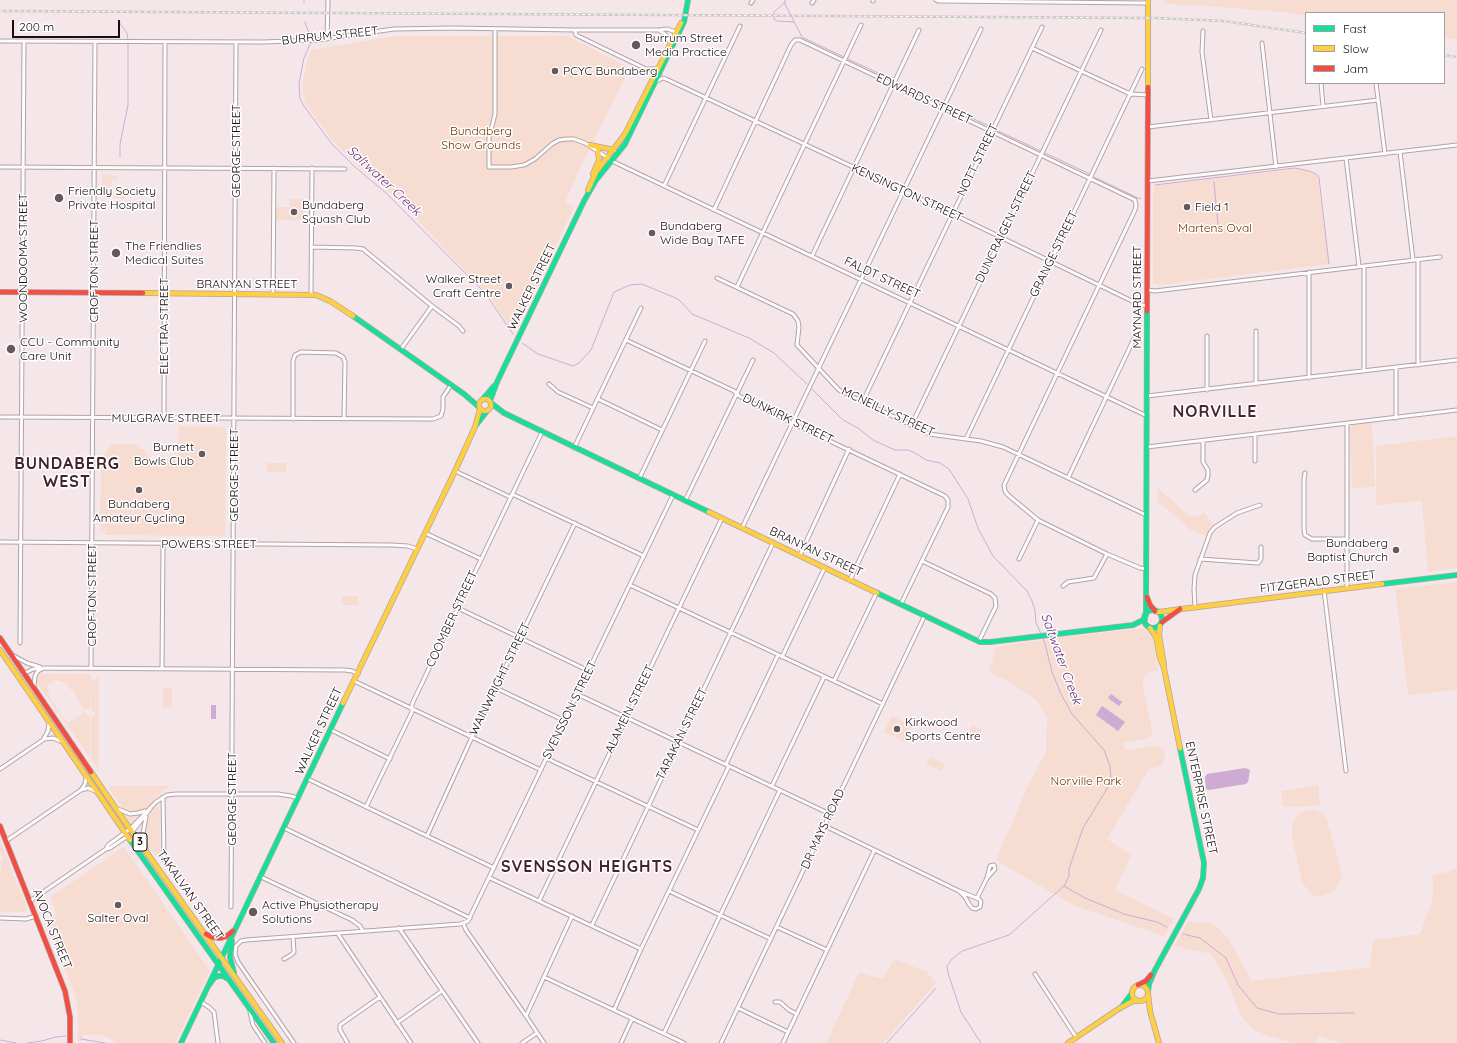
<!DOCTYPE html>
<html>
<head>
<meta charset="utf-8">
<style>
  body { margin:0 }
  #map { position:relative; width:1457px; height:1043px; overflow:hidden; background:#f5e7e9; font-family:Quicksand,sans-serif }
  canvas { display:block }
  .legend { position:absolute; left:1305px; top:12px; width:140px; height:72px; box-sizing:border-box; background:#fff; border:1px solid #a39e9f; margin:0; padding:5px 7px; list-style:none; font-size:12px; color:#1a0c0f }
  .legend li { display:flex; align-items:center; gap:8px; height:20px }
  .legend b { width:20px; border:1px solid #a39e9f }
  .scale { position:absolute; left:12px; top:20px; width:108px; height:18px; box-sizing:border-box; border:2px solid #1a0c0f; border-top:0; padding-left:5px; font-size:12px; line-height:14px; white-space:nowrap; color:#1a0c0f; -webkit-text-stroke:3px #fff; paint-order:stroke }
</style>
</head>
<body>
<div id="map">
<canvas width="1457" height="1043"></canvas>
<ul class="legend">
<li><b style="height:5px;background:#16e098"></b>Fast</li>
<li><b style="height:5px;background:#ffcf43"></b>Slow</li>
<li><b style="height:5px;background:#f24e42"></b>Jam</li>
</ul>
<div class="scale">200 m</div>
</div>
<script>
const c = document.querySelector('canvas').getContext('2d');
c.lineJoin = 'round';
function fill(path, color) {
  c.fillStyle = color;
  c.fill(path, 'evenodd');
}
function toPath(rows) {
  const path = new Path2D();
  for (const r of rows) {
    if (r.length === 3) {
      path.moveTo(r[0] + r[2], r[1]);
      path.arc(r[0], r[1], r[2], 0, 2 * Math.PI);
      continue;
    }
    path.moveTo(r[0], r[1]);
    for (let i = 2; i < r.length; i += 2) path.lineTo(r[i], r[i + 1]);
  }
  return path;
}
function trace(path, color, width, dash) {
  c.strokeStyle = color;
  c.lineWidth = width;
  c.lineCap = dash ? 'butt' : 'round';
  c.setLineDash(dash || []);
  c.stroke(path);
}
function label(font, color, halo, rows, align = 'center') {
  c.font = font + ' Quicksand,sans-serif';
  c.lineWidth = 3;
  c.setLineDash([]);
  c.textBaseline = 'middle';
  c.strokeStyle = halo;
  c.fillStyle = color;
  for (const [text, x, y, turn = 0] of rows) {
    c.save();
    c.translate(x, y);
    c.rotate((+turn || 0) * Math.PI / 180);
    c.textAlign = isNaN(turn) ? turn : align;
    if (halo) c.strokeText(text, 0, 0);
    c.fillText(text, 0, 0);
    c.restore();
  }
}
const green = toPath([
  [1164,0,1457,0,1457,40,1444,38,1444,13,1306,13,1306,16,1282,12,1207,6,1164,4],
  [394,36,567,36,630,68,580,168,565,202,574,207,515,332,511,328,490,297,442,246,393,194,357,165,333,141,305,103,302,87,307,61,311,50],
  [1296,169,1305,170,1316,175,1318,179,1329,264,1159,285,1153,283,1153,197,1155,186],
  [102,175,117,175,117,180,114,179,112,180,112,183,107,183,112,184,110,188,112,193,110,194,109,198,102,198,102,200],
  [126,186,128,186,128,198,113,198,115,194,117,196,122,192,125,192],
  [290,199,304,199,303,220,276,220,276,207,290,207],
  [1372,422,1375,487,1352,488,1350,432,1351,427,1354,424],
  [179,426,221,427,226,430,225,534,224,536,105,535,105,531,100,531,101,459,112,444,134,444,145,451,150,459,178,459],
  [1457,436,1457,568,1428,572,1422,501,1376,505,1376,446],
  [267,463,286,463,286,472,267,472],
  [1157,487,1189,516,1198,517,1204,512,1213,525,1206,536,1187,528,1184,523,1158,502],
  [1457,582,1457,690,1408,695,1395,589],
  [342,596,358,596,358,605,342,605],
  [1135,629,1146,629,1152,636,1158,670,1147,673,1142,680,1153,736,1148,737,1148,738,1123,743,1124,750,1157,746,1164,750,1165,756,1161,766,1149,769,1107,839,1131,855,1115,890,1174,919,1164,936,1073,905,996,860,1026,790,1046,751,1047,716,1036,700,1008,681,989,672,996,647,1049,639],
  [42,674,91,674,90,710,85,709,84,711,88,716,90,716,90,755,89,756,37,683,37,677],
  [56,680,66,683,70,690,72,689,83,708,83,713,67,723,47,693,50,691,47,686],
  [98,677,99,677,99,770,91,757,91,716,95,715,95,712,91,711,91,681,95,680],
  [27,683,97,784,95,786,50,720],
  [163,688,172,689,172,708,163,708],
  [892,716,911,725,903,741,884,732],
  [972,725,982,730,978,739,968,735],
  [930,757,945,764,941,771,926,764],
  [1318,785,1320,805,1301,807,1300,806,1283,807,1281,791],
  [110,786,168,786,168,788,164,790,145,809,132,812,125,811,121,806,108,787],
  [154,807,158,807,160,811,160,861,148,845,145,837,145,831,147,819],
  [1315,809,1324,814,1327,820,1342,874,1339,884,1334,891,1321,896,1315,896,1309,892,1302,882,1291,833,1293,823,1300,812],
  [140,814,131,824,125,815,133,815],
  [0,840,27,908,25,912,0,912,0,873,3,858,2,855,0,854],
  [124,847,208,968,209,973,175,1043,117,1043,103,1035,84,1035,81,1042,78,1041,77,1035,79,1034,76,997,45,920,57,915,50,897],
  [1457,867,1457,1043,1343,1043,1318,1036,1316,1043,1294,1043,1265,1035,1252,1028,1242,1017,1224,975,1211,954,1174,946,1188,922,1213,923,1228,938,1252,981,1370,967,1373,940,1420,934,1431,904,1434,889,1432,875,1448,872],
  [894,959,927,972,936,983,883,1043,826,1043,859,973,883,979]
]);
const water = toPath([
  [1111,694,1122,702,1119,706,1108,698],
  [211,705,216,705,216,719,211,719],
  [1102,706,1125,722,1118,731,1096,715],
  [1245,768,1250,770,1248,782,1246,784,1209,790,1206,789,1205,777,1207,774]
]);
const stream = toPath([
  [785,0,785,4,802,37,844,57],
  [785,2,774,12,774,19,777,21,794,22],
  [304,3,304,0],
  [119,22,127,33,128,40],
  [305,22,311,39],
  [311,42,304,58,299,83,300,99,304,106,331,143,355,167,386,193,485,293,513,334],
  [848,59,893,80],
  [898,83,942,104],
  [947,106,991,127],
  [996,130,1041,151],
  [1045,153,1090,174],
  [120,157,120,144,128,105,128,43],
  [1094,177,1140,199,1141,198],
  [1214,182,1218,225],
  [1155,185,1295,168,1309,171,1316,174,1319,178,1329,264],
  [522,343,538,354,573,366,579,363,591,350,614,292,630,285,642,284,678,299,683,304,692,314,749,338,774,353,807,384],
  [812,389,843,420,858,428,873,440,895,450,908,450,915,453,926,460,940,463,949,469,968,499,978,528,993,556,1027,591,1032,601,1035,610,1036,623,1041,634],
  [1064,886,1085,898,1124,914,1157,922,1167,927],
  [1183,934,1200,938,1226,958,1238,985,1257,1008,1279,1014,1354,1013],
  [81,1039,105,1043],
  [0,1040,16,1043],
  [27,1043,42,1041,56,1037,66,1036],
  [887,1043,936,988],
  [981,1043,961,1012,948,973,947,966,952,959,962,951,1009,935,1064,886,1069,876,1069,869,1083,828,1105,792,1111,780,1110,766,1104,750,1072,714,1061,694,1052,672,1045,644,1042,637]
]);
const street = toPath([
  [936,0,938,1,1148,3],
  [873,1,873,0],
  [751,3,753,0],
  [812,3,814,0],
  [495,29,495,114,489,138,489,167,511,167,524,165,535,159,552,144,559,140,567,139,574,139,585,143,608,158],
  [575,30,576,35,646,69,655,75],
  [659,30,667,36,670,43],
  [1203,31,1202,52,1211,120],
  [327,39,328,0],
  [0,41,263,42,317,40,394,29,453,28,575,30,659,30,667,29,676,32],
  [1262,43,1276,167],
  [1032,48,1126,92,1131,94,1148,95],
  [646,69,655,69,658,67],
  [657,81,663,78,666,79,953,214,1138,304,1147,306],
  [1321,83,1323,106],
  [1376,83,1385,154],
  [1148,127,1378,100],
  [1400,152,1413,260],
  [1346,158,1359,266],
  [612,161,1147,416],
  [0,167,345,169],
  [1148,181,1457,145],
  [664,186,740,26],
  [714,210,791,45,795,40,800,40,1135,200,1136,206,1135,210,1004,485,1005,491,1008,495,1038,520,1107,554,1140,568,1146,569],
  [311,247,356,248,363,249,432,306,459,326,463,331],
  [812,256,919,30],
  [1418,259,1418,365],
  [1364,266,1364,371],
  [717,278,793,314,798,321,799,327,797,345,839,390,929,434,981,441,1003,447,1146,515],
  [737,287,861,25],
  [1148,290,1155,291,1440,257],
  [273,294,274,168],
  [311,295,312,168],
  [626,340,734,391,739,396,792,423,945,496,948,500,948,507,901,604],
  [401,349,432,306],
  [1309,378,1309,272],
  [549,384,558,392,593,408],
  [1256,384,1256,331],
  [1207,390,1207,336],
  [1147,396,1457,360],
  [598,399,662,430],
  [863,401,1042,27],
  [0,417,433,419,441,416,443,409,443,397,451,385],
  [164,418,165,42],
  [1396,418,1396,368],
  [293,419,293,361,295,355,301,352,336,353,343,357,345,362,344,419],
  [912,424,1101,30],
  [1255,434,1255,461],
  [966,439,1142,69],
  [1147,447,1457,410],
  [574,448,641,308],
  [455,471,510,497],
  [1305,473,1304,479,1304,530,1305,535,1312,539,1347,539],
  [1068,478,1139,328],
  [639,479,705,341],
  [1195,490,1207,480,1208,475,1208,470,1203,462,1203,441],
  [512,494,644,556],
  [685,501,753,360],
  [742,528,981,29],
  [425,533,481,559],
  [0,542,392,545,408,546,417,549],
  [800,555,849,449],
  [1019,559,1038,520],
  [1200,559,1258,563,1261,559,1261,547],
  [922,561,991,594,995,598,996,606,979,641],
  [850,580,900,474],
  [630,585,883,704],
  [1063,586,1068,582,1094,578,1107,554],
  [1347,588,1347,424],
  [1324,590,1346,771],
  [1195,607,1194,589,1195,575,1210,533,1215,527,1237,513,1260,505],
  [458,608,589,671],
  [20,643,24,41],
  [14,656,27,663,40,667],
  [782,657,825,567],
  [91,668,95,42],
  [162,668,163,544],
  [23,674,33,669,46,668,345,670,352,671,358,674],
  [354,681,541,770],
  [834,681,877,592],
  [34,686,35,676,38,671,42,669],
  [496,688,565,721],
  [577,694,830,814],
  [331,730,390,759],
  [44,739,53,738,60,741],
  [546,758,698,830],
  [726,764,778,655],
  [0,769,43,740,48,731,49,723],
  [308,779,494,868],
  [772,786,824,677],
  [81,790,88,788,95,791],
  [163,797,164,860],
  [366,807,412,712,412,704,542,432],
  [118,809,130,814,138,813,145,811],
  [146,817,143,833,146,849],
  [825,826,959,891,965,897,969,904,972,908,976,909,980,907,981,902,979,899,959,891],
  [284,828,470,918],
  [132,832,150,809],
  [427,836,472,737,575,523],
  [6,841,81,790,85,784,86,778],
  [106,849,110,848,128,836],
  [261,877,352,920,360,926,363,931],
  [490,878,641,949],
  [669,891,771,939],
  [977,898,987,878,990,866,994,865,995,869,987,878],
  [30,901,106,849,108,845,130,829,156,802,167,795,176,794,278,794,291,796,298,798],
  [539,901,722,518],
  [231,907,236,42],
  [0,918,26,919,36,916],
  [463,923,466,930,526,1016,544,1043],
  [592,925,773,543],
  [777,927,827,950],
  [399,928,478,1043],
  [338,934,411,1043],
  [284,959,291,955,294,952,293,937],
  [1035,974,1076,1037],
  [544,977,684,1043],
  [201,1002,210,1008,214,1012,218,1043],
  [775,1002,780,1002,789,1010,797,1014],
  [738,1008,788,1032],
  [614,1010,641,949,729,766],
  [250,1012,253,1025,265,1043],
  [526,1016,572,916],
  [397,1023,442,991],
  [664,1033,780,790],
  [347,1042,340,1030,340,1025,380,997],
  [294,1043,238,962,235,954,236,946,241,941,246,940,460,924,468,921,673,495],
  [522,1043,537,1033],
  [621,1043,632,1019],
  [721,1043,925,615],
  [783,1043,874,851]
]);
const fast = toPath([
  [353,316,464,394,479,407],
  [483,399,494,386],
  [490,401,497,382,584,201,596,180,625,144,684,22,688,0],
  [491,403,504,413,709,512],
  [477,424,487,411],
  [1382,584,1457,575],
  [877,593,980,642,990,642,1133,625,1145,619],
  [1153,619,9],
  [1146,615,1147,311],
  [130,840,274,1043],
  [232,941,230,957,234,973],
  [209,985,214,978,218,976,223,976,228,979],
  [1148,991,1149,984,1155,970,1199,889,1203,878,1204,863,1180,748],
  [1123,1005,1132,993],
  [181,1043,343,703]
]);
const slow = toPath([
  [1148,87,1148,0],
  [590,145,614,150],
  [593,174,599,160,598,151],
  [588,190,596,172,625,134,681,23],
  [143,293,316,295,330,301,353,316],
  [485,405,6],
  [709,512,877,593],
  [1158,612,1382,584],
  [1160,626,1159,635,1164,665],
  [1150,628,1156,637,1160,658,1164,668,1180,748],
  [0,650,130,840],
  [343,703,455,471,475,427,480,409],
  [91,772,130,829,282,1043],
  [1140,993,8],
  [1148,993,1150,1011,1159,1043],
  [1068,1043,1120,1008,1133,1001,1139,1001]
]);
const jam = toPath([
  [0,292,143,293],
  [1147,311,1148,87],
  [1147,597,1150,605,1155,611],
  [1162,622,1180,609],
  [0,638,91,772],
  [0,826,65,991,70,1017,70,1043],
  [206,934,211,937,220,938,227,936,233,931],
  [1138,985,1146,981,1151,975]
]);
const rail = toPath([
  [0,11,1155,18,1224,21,1306,33],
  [1444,55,1457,57]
]);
const markers = [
  [636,45,5,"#67595b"],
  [555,71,4,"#67595b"],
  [59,198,5,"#67595b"],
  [1187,207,4,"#67595b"],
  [294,212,4,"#67595b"],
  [652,233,4,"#67595b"],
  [116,253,5,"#67595b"],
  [509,286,4,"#67595b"],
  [11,349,5,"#67595b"],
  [202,454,4,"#67595b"],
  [139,490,4,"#67595b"],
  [1396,550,4,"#67595b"],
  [897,729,4,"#67595b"],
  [118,905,4,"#67595b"],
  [253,912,5,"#67595b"]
];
const shields = [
  [140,842,14]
];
const shieldNames = [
  ["3",140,842]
];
const streetNames = [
  ["BURRUM STREET",330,36,-6],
  ["EDWARDS STREET",924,99,25],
  ["GEORGE STREET",236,151,-90],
  ["NOTT STREET",978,160,-64],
  ["KENSINGTON STREET",907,193,25],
  ["DUNCRAIGEN STREET",1006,227,-64],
  ["GRANGE STREET",1054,254,-64],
  ["WOONDOOMA STREET",23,258,-90],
  ["CROFTON STREET",94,271,-90],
  ["FALDT STREET",882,278,25],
  ["BRANYAN STREET",247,284],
  ["WALKER STREET",532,287,-64],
  ["MAYNARD STREET",1137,297,-90],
  ["ELECTRA STREET",164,326,-90],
  ["MCNEILLY STREET",888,412,25],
  ["MULGRAVE STREET",166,418],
  ["DUNKIRK STREET",788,419,26],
  ["GEORGE STREET",234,475,-90],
  ["POWERS STREET",209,544],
  ["BRANYAN STREET",816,552,25],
  ["FITZGERALD STREET",1318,582,-7],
  ["CROFTON STREET",92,595,-90],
  ["COOMBER STREET",452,619,-65],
  ["WAINWRIGHT STREET",500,679,-64],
  ["ALAMEIN STREET",630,709,-64],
  ["SVENSSON STREET",570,710,-64],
  ["WALKER STREET",319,731,-65],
  ["TARAKAN STREET",682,734,-64],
  ["ENTERPRISE STREET",1201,798,78],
  ["GEORGE STREET",232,799,-90],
  ["DR MAYS ROAD",823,829,-65],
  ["TAKALVAN STREET",190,895,55],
  ["AVOCA STREET",52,929,68]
];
const poiNames = [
  ["Burrum Street",645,38],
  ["Media Practice",645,52],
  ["PCYC Bundaberg",563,71],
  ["Friendly Society",68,191],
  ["Private Hospital",68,205],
  ["Bundaberg",302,205],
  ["Squash Club",302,219],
  ["Field 1",1195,207],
  ["Bundaberg",660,226],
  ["Wide Bay TAFE",660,240],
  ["The Friendlies",125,246],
  ["Medical Suites",125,260],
  ["Walker Street",501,279,"right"],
  ["Craft Centre",501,293,"right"],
  ["CCU - Community",20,342],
  ["Care Unit",20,356],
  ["Burnett",194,447,"right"],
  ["Bowls Club",194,461,"right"],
  ["Bundaberg",139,504,"center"],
  ["Amateur Cycling",139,518,"center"],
  ["Bundaberg",1388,543,"right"],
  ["Baptist Church",1388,557,"right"],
  ["Kirkwood",905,722],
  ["Sports Centre",905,736],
  ["Active Physiotherapy",262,905],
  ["Solutions",262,919],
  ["Salter Oval",118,918,"center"]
];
const parkNames = [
  ["Bundaberg",481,131],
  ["Show Grounds",481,145],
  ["Martens Oval",1215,228],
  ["Norville Park",1086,781]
];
const waterNames = [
  ["Saltwater Creek",384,181,43],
  ["Saltwater Creek",1061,659,70]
];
const districtNames = [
  ["NORVILLE",1215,412],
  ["BUNDABERG",67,464],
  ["WEST",67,482],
  ["SVENSSON HEIGHTS",587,867]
];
fill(green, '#f6dcd1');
fill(water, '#ceabd5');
trace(stream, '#ceabd5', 1);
trace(street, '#b1a4a6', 5);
trace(fast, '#b1a4a6', 6);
trace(slow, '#b1a4a6', 6);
trace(jam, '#b1a4a6', 6);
trace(street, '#fefbfc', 3);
trace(fast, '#16e098', 4.5);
trace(slow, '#ffcf43', 4.5);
trace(jam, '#f24e42', 4.5);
trace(rail, '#cecaca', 2.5);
trace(rail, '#fff', 1, [3]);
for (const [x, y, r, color] of markers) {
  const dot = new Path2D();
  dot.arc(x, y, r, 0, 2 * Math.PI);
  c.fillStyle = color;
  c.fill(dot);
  trace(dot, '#fff', 1.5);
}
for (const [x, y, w] of shields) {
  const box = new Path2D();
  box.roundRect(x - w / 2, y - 9, w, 18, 3);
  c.fillStyle = '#fff';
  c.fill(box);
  trace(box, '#1a0c0f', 1);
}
label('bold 11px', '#1a0c0f', null, shieldNames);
label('12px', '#1a0c0f', '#fff', streetNames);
label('12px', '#1a0c0f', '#fff', poiNames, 'left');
label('12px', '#6f3300', '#fff', parkNames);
label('italic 13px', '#68317a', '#fff', waterNames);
c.letterSpacing = '1px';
label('bold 16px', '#45252d', '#fff', districtNames);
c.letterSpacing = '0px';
</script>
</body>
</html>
